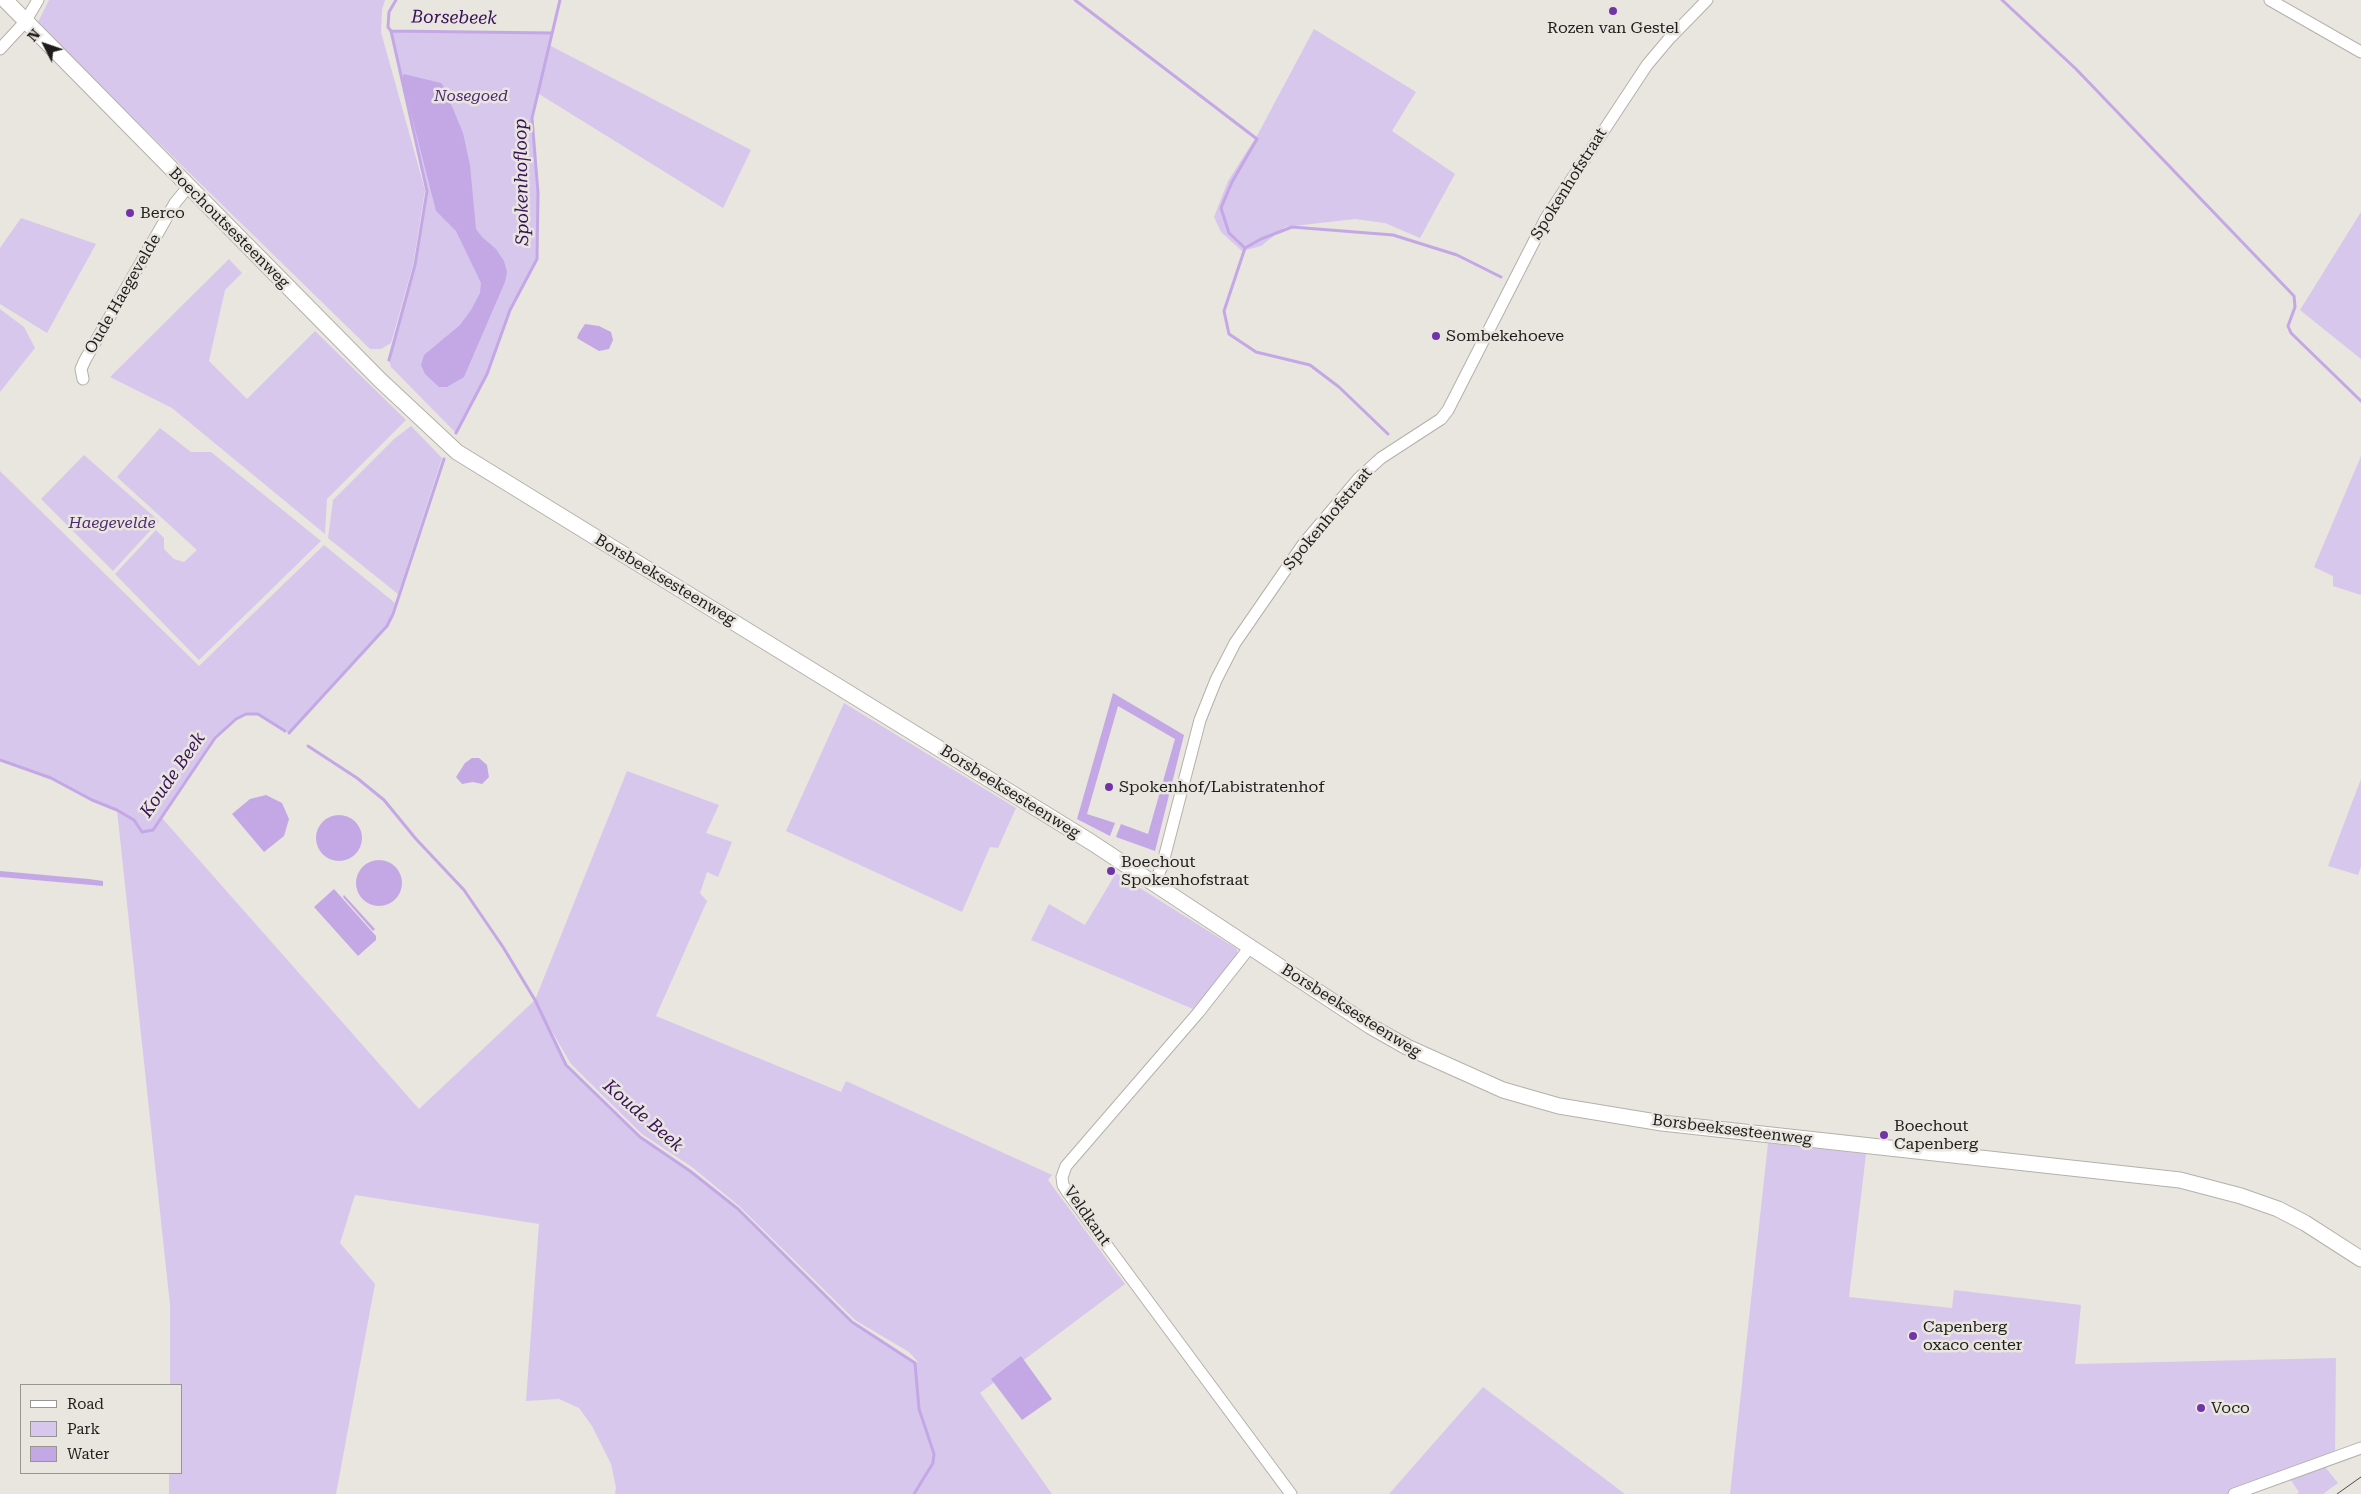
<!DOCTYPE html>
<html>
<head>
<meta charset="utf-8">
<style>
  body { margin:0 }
  #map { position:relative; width:2361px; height:1494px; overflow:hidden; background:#e9e5df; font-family:"Roboto Serif",serif }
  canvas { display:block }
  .legend { position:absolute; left:20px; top:1384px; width:162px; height:90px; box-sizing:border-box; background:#e9e5df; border:1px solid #989591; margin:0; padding:6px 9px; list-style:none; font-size:15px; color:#1f1d1b }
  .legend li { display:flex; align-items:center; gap:10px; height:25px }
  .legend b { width:25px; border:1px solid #989591 }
  .north { position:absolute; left:20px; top:20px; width:50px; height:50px; -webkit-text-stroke:4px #e9e5df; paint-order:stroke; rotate:311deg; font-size:14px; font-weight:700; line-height:20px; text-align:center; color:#1f1d1b }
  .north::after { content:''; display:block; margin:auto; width:18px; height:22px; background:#1f1d1b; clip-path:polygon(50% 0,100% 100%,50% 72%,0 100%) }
</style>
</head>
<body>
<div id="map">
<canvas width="2361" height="1494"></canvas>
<ul class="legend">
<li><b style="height:6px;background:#fff"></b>Road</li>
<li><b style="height:14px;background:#d8c7ed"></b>Park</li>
<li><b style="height:14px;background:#c4a8e5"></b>Water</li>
</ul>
<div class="north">N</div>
</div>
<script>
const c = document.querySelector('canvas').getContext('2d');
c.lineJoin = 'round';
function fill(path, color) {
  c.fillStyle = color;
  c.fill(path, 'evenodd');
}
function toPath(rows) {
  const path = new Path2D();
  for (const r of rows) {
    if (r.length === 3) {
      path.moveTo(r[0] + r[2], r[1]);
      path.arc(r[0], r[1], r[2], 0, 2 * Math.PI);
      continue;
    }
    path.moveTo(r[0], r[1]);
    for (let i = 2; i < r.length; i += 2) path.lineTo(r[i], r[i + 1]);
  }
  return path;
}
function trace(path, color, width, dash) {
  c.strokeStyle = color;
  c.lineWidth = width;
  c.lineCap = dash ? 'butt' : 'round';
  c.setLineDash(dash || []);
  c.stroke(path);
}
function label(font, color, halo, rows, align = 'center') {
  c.font = font + ' "Roboto Serif",serif';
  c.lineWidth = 5;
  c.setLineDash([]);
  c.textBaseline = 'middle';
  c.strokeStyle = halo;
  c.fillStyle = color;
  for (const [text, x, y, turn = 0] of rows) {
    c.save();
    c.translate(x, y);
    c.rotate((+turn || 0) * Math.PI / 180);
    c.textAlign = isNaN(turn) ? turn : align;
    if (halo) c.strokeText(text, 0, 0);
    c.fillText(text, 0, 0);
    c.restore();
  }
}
const green = toPath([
  [49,0,385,0,382,10,381,32,425,190,413,265,391,343,381,349,370,349,37,24],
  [1314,29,1416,92,1392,131,1455,174,1420,238,1385,223,1355,219,1285,227,1261,246,1242,251,1221,232,1214,217,1228,181,1258,134],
  [391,31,552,33,549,45,751,150,723,208,539,94,532,118,538,193,537,259,510,310,487,374,456,433,391,367,389,360,415,265,427,191],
  [2361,212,2361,359,2300,310],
  [21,218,96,244,47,333,0,304,0,248],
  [229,259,242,273,225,290,209,361,247,399,315,331,406,420,327,499,325,534,172,408,110,377],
  [0,309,24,327,35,348,0,392],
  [411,426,442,458,398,594,328,538,333,500,394,439],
  [160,428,191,452,211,452,321,541,199,660,115,574,156,530,164,538,164,549,174,559,184,562,197,550,117,477],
  [84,455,159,521,113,571,41,499],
  [2361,456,2361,595,2333,586,2333,576,2314,567],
  [0,471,199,666,324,545,395,603,387,626,289,733,258,714,246,714,236,719,215,738,162,818,419,1109,535,1000,627,771,719,805,706,833,732,842,718,877,707,872,700,893,707,901,656,1016,841,1092,846,1081,1052,1175,1048,1180,1125,1284,980,1393,1052,1494,615,1494,616,1488,611,1464,592,1426,579,1408,559,1399,526,1401,539,1224,355,1195,340,1243,375,1284,336,1494,169,1494,169,1473,181,1473,181,1385,170,1385,170,1305,117,810,92,800,51,778,0,760],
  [543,1016,571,1064,642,1134,692,1167,739,1206,855,1320,909,1352,918,1362,915,1363,852,1322,738,1209,690,1171,640,1137,566,1065],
  [844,703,1016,808,998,848,990,847,962,912,786,831],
  [2361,779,2361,866,2358,875,2328,866],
  [1116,873,1237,949,1237,957,1193,1009,1031,940,1049,904,1085,925],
  [1768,1143,1866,1154,1849,1297,1952,1308,1954,1290,2081,1305,2075,1364,2336,1358,2335,1458,2322,1463,2338,1483,2323,1494,2297,1494,2299,1492,2287,1475,2234,1494,1730,1494],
  [1483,1387,1625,1494,1389,1494]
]);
const water = toPath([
  [404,74,441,83,444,87,463,133,470,165,476,229,482,237,496,249,504,261,507,272,505,282,464,377,447,387,439,387,425,374,421,365,424,355,460,325,471,310,480,293,481,283,456,231,436,211,402,78],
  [585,324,599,326,611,332,613,340,609,349,599,351,580,340,577,338,579,333],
  [1113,693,1184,735,1155,851,1116,837,1121,824,1148,834,1175,739,1118,706,1087,814,1115,823,1110,836,1077,819],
  [472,758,479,758,487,765,489,777,482,784,473,782,462,784,456,777,465,763],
  [266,795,282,803,289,819,284,836,264,852,232,814,250,799],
  [339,838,23],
  [379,883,23],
  [0,871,89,879,103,881,103,886,0,877],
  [334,889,376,936,376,940,358,956,314,907],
  [344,895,375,929,373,931,343,897],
  [1021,1356,1052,1399,1022,1420,991,1379]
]);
const stream = toPath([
  [396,0,389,12,388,27,391,31,552,33],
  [1075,0,1257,139,1232,182,1221,208,1229,233,1245,248],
  [2002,0,2076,69,2294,296,2295,307,2288,326,2291,333,2361,401],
  [1245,248,1224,311,1229,334,1256,352,1310,365,1339,387,1388,434],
  [1245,248,1261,239,1292,227,1393,235,1457,255,1501,277],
  [389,360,415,265,427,191,391,31],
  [456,433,487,374,510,310,537,259,538,193,532,118,560,0],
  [289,733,387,626,393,614,444,459],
  [308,746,357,778,384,800,416,839,464,890,503,947,535,1000,566,1065,640,1137,690,1171,738,1209,852,1322,915,1363,919,1409,934,1454,933,1463,914,1494],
  [0,760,51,778,92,800,117,810,134,820,142,832,153,830,215,738,236,719,246,714,258,714,285,731]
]);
const street = toPath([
  [2270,0,2361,52],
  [0,49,25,22,38,0],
  [83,379,81,369,85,360,175,203,188,187],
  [1154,884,1162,866,1200,720,1216,680,1235,643,1304,543,1359,478,1381,458,1441,419,1448,410,1546,218,1647,65,1668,40,1707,0],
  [1250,947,1198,1013,1066,1166,1062,1177,1063,1185,1068,1193,1291,1494],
  [2234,1494,2361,1448]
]);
const secondary = toPath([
  [5,0,380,380,457,452,1091,842,1370,1026,1407,1047,1503,1090,1559,1106,1662,1123,2180,1180,2241,1196,2278,1209,2305,1223,2361,1259]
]);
const tram = toPath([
  [2337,1494,2361,1477]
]);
const markers = [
  [1613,11,5,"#7233a8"],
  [130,213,5,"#7233a8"],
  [1436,336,5,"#7233a8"],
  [1109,787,5,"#7233a8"],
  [1111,871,5,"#7233a8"],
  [1884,1135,5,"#7233a8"],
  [1913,1336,5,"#7233a8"],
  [2201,1408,5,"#7233a8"]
];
const poiNames = [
  ["Rozen van Gestel",1613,28,"center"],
  ["Berco",140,213],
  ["Sombekehoeve",1446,336],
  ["Spokenhof/Labistratenhof",1119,787],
  ["Boechout",1121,862],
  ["Spokenhofstraat",1121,880],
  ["Boechout",1894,1126],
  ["Capenberg",1894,1144],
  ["Capenberg",1923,1327],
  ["oxaco center",1923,1345],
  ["Voco",2211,1408]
];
const parkNames = [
  ["Nosegoed",471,96],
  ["Haegevelde",112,523]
];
const streetNames = [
  ["Spokenhofstraat",1569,184,-58],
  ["Boechoutsesteenweg",229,228,45],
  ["Oude Haegevelde",123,294,-60],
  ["Spokenhofstraat",1328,519,-50],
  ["Borsbeeksesteenweg",665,580,31],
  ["Borsbeeksesteenweg",1010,792,32],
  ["Borsbeeksesteenweg",1351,1011,32],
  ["Borsbeeksesteenweg",1732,1130,7],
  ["Veldkant",1087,1216,55]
];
const waterNames = [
  ["Borsebeek",454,18,1],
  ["Spokenhofloop",522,182,-91],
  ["Koude Beek",173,775,-55],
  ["Koude Beek",643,1116,41]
];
fill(green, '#d8c7ed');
fill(water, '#c4a8e5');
trace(stream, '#c4a8e5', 3);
trace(street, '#b4b1ab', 13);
trace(secondary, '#b4b1ab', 17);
trace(street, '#fff', 11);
trace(secondary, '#fff', 15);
trace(tram, '#504e4b', 1);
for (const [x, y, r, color] of markers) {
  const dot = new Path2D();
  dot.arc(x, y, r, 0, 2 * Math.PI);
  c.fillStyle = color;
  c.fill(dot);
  trace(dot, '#e9e5df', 2);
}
label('16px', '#1f1d1b', '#e9e5df', poiNames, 'left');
label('italic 16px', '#502b73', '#e9e5df', parkNames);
label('16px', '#1f1d1b', '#e9e5df', streetNames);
label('italic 18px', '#381158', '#e9e5df', waterNames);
</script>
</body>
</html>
